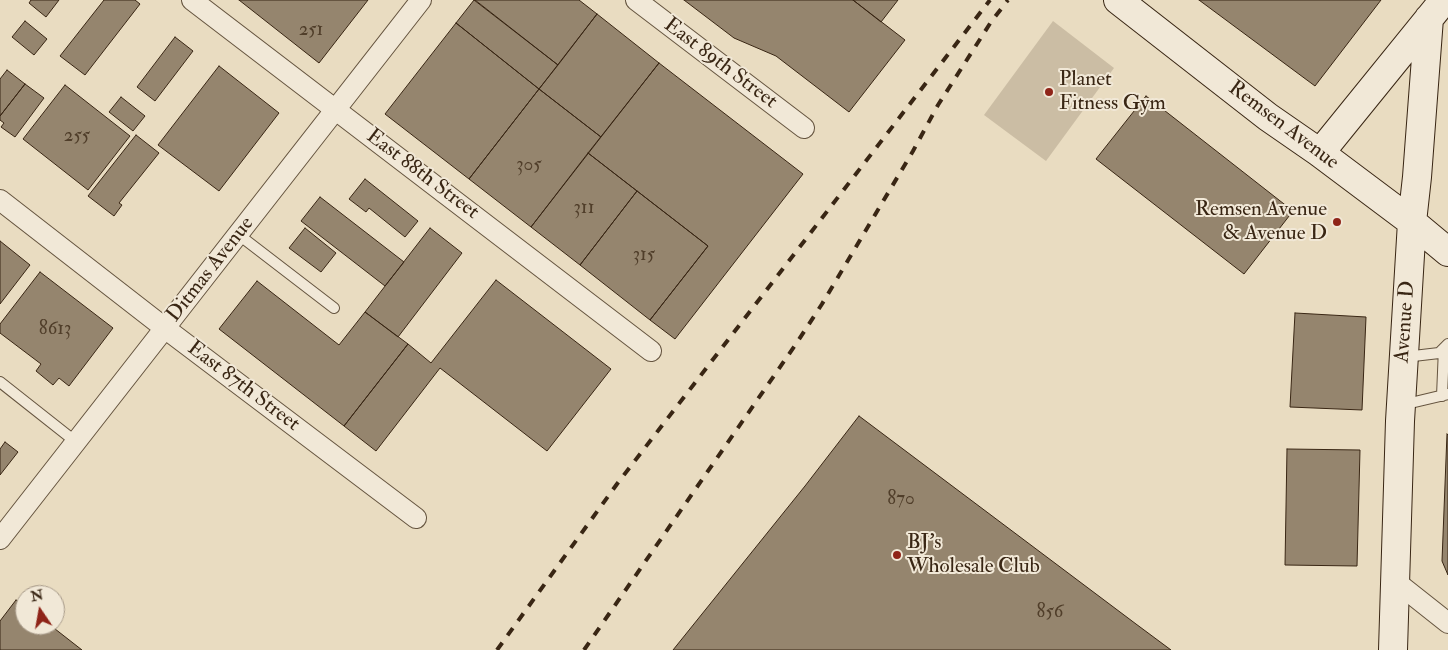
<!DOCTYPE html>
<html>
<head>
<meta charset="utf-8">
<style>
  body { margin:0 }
  #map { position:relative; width:1448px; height:650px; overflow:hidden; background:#e9dcc1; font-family:"IM FELL Double Pica",serif }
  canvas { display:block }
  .north { position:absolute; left:15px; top:585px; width:50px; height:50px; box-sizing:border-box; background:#f1e8d7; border:1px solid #a79a89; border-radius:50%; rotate:348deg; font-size:14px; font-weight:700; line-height:20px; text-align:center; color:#392614 }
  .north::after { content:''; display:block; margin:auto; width:18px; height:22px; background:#8f2418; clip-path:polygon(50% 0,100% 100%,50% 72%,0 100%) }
</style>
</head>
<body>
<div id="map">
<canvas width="1448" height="650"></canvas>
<div class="north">N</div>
</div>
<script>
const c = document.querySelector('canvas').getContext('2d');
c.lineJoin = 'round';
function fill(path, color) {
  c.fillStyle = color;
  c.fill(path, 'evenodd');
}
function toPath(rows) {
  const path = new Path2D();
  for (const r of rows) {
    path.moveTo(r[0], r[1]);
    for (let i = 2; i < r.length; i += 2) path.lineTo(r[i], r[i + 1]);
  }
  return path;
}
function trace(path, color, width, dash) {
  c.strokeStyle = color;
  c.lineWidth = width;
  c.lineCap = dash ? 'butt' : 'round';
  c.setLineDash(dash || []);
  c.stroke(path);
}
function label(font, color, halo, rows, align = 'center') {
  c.font = font + ' "IM FELL Double Pica",serif';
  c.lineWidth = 4;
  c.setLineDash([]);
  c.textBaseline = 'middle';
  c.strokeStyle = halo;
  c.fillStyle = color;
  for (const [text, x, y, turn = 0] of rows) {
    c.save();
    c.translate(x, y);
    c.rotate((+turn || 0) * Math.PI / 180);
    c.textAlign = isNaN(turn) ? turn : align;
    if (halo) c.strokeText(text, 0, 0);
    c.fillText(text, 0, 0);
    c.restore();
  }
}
const green = toPath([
  [1053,21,1114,68,1046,161,984,115]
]);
const building = toPath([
  [31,0,59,0,46,17,29,3,31,0],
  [104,0,135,0,140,4,85,75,60,56,104,0],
  [239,0,368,0,319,63,239,0],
  [474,0,558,65,539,89,456,23,474,0],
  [475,0,579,0,597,14,558,65,475,0],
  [684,0,853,0,905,40,849,112,776,56,734,38,684,0],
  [853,0,898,0,881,22,853,0],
  [1199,0,1381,0,1315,86,1199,0],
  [597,14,659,63,601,137,539,89,597,14],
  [25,21,47,39,34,55,12,37,25,21],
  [456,23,539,89,469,179,385,114,456,23],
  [175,37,193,51,155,101,137,87,175,37],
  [659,63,803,174,675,339,650,320,708,246,588,153,659,63],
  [219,66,279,113,219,191,158,145,219,66],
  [7,70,25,84,0,116,0,79,7,70],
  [25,84,44,98,15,137,1,127,4,123,0,120,0,116,25,84],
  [65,85,130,136,88,190,23,139,65,85],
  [539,89,601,137,531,227,469,179,539,89],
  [1146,96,1293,211,1244,274,1096,159,1146,96],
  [121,97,145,116,133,131,109,112,121,97],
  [136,135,159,153,119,203,122,205,114,216,88,196,136,135],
  [588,153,637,191,580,265,531,227,588,153],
  [365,179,418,221,405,237,369,208,366,212,349,199,365,179],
  [637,191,708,246,650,320,580,265,637,191],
  [320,197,404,262,385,286,301,221,320,197],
  [305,228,336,253,321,272,289,248,305,228],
  [430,228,462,253,398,337,365,312,430,228],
  [0,241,30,265,0,304,0,241],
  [40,272,113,328,69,386,59,378,53,385,36,371,41,364,0,333,0,324,40,272],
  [496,280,611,369,547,451,440,368,376,451,344,426,408,344,431,363,496,280],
  [257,281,339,345,365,312,408,344,344,426,219,329,257,281],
  [1295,313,1366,317,1362,410,1290,407,1295,313],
  [859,416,1136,624,1171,650,673,650,805,486,859,416],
  [1447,434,1448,435,1448,575,1442,561,1447,434],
  [5,442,18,452,0,475,0,449,5,442],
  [1287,449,1360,450,1357,566,1285,565,1287,449],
  [16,600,25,606,25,625,50,625,82,650,0,650,0,621,16,600]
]);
const service = toPath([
  [239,235,334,308],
  [1405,357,1439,353,1448,344],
  [0,382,76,442],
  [1442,396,1444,348],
  [1402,405,1448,394]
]);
const minor = toPath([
  [192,0,651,351],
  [636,0,804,128],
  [0,200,166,329,416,518],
  [0,539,421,0],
  [1395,581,1448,623]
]);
const secondary = toPath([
  [1118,0,1268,117,1320,153,1412,222,1448,252],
  [1320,153,1444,0],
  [1393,650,1400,421,1412,222,1417,177,1429,18]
]);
const rail = toPath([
  [497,650,617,484,990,0],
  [584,650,796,344,822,304,913,151,938,105,991,22,1008,0]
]);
const markers = [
  [1049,92,5,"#8f2418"],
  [1337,222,5,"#8f2418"],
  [897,555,5,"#8f2418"]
];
const numberNames = [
  ["251",311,31],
  ["255",77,137],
  ["305",529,166],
  ["311",584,209],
  ["315",644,256],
  ["8613",55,330],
  ["870",901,500],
  ["856",1050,613]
];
const streetNames = [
  ["East 89th Street",720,64,37],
  ["Remsen Avenue",1283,126,37],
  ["East 88th Street",422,175,37],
  ["Ditmas Avenue",211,270,-52],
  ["Avenue D",1406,322,-86],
  ["East 87th Street",243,387,37]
];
const poiNames = [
  ["Planet",1059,80],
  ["Fitness Gym",1059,104],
  ["Remsen Avenue",1327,210,"right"],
  ["& Avenue D",1327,234,"right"],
  ["BJ's",907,543],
  ["Wholesale Club",907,567]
];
fill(green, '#cbbda4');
fill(building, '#95856e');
trace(building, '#392614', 1);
trace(service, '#65543f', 12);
trace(minor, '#65543f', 22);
trace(secondary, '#392614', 30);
trace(service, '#f1e8d7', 10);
trace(minor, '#f1e8d7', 20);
trace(secondary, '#f1e8d7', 28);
trace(rail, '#392614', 4, [9, 9]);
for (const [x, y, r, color] of markers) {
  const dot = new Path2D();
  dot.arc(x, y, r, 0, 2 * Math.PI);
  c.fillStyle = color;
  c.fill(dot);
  trace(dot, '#f1e8d7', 2);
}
label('19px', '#503e2a', null, numberNames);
label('21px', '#392614', '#f1e8d7', streetNames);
label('21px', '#392614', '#f1e8d7', poiNames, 'left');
</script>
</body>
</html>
